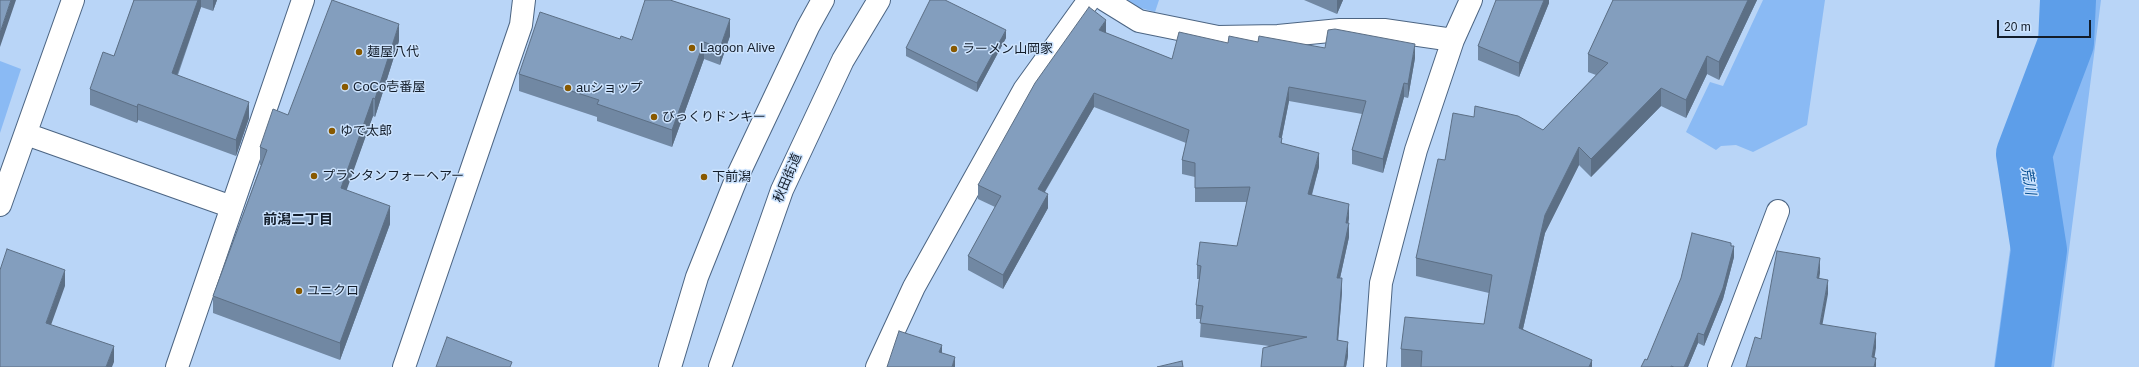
<!DOCTYPE html>
<html>
<head>
<meta charset="utf-8">
<style>
  body { margin:0 }
  #map { position:relative; width:2139px; height:367px; overflow:hidden; background:#b9d5f7; font-family:Arial,sans-serif }
  canvas { display:block }
  .scale { position:absolute; left:1997px; top:20px; width:94px; height:18px; box-sizing:border-box; border:2px solid #131d2a; border-top:0; padding-left:5px; font-size:12px; line-height:14px; white-space:nowrap; color:#131d2a; -webkit-text-stroke:3px #cbe2fd; paint-order:stroke }
</style>
</head>
<body>
<div id="map">
<canvas width="2139" height="367"></canvas>
<div class="scale">20 m</div>
</div>
<script>
const c = document.querySelector('canvas').getContext('2d');
c.lineJoin = 'round';
function fill(path, color) {
  c.fillStyle = color;
  c.fill(path, 'evenodd');
}
function toPath(rows) {
  const path = new Path2D();
  for (const r of rows) {
    path.moveTo(r[0], r[1]);
    for (let i = 2; i < r.length; i += 2) path.lineTo(r[i], r[i + 1]);
  }
  return path;
}
function trace(path, color, width, dash) {
  c.strokeStyle = color;
  c.lineWidth = width;
  c.lineCap = dash ? 'butt' : 'round';
  c.setLineDash(dash || []);
  c.stroke(path);
}
function label(font, color, halo, rows, align = 'center') {
  c.font = font + ' Arial,"Noto Sans JP",sans-serif';
  c.lineWidth = 3;
  c.setLineDash([]);
  c.textBaseline = 'middle';
  c.strokeStyle = halo;
  c.fillStyle = color;
  for (const [text, x, y, turn = 0] of rows) {
    c.save();
    c.translate(x, y);
    c.rotate((+turn || 0) * Math.PI / 180);
    c.textAlign = isNaN(turn) ? turn : align;
    if (halo) c.strokeText(text, 0, 0);
    c.fillText(text, 0, 0);
    c.restore();
  }
}
const green = toPath([
  [1128,0,1159,0,1155,12,1130,5],
  [1763,0,1825,0,1807,125,1753,152,1736,145,1721,146,1716,150,1686,132,1710,82,1723,86],
  [2044,0,2101,0,2054,367,1994,367],
  [0,61,21,69,0,133]
]);
const river = toPath([
  [2023,367,2039,250,2024,154,2066,43,2068,0]
]);
const minor = toPath([
  [1105,0,1139,21,1218,37,1278,36,1340,30,1384,30,1453,40],
  [26,134,232,207],
  [0,205,73,0],
  [177,367,303,0],
  [404,367,521,25,524,0],
  [877,367,914,287,1024,90,1089,0],
  [1375,367,1381,283,1416,150,1453,40,1471,0],
  [1719,367,1778,211]
]);
const major = toPath([
  [670,367,697,277,737,177,808,27,823,0],
  [720,367,782,190,843,60,879,0]
]);
const wall = toPath([
  [134,0,217,0,213,11,201,7,178,75,249,118,236,156,138,120,137,123,90,105,90,89,114,56],
  [1304,0,1343,0,1337,14],
  [1549,0,1549,3,1519,77,1478,60,1478,46],
  [1613,0,1757,0,1719,80,1707,74,1686,118,1661,106,1591,177,1579,165,1545,233,1523,329,1592,367,1401,367,1401,349,1484,324,1489,293,1416,276,1416,258,1445,160,1474,117,1543,130,1596,75,1588,72,1588,54],
  [1106,33,1172,59,1228,43,1258,42,1415,58,1408,98,1404,97,1383,173,1352,164,1352,150,1362,114,1289,101,1282,137,1282,143,1319,167,1312,195,1349,218,1348,223,1349,237,1340,278,1342,292,1338,340,1348,356,1346,367,1261,367,1269,346,1200,337,1201,319,1196,319,1196,305,1199,279,1197,279,1197,265,1237,246,1247,202,1195,202,1195,177,1182,174,1182,160,1186,143,1094,107,1045,192,1048,208,1003,289,968,270,968,256,995,207,978,199,978,185],
  [730,36,720,65,704,59,672,147,597,121,597,117,519,91,519,74,620,39,632,40],
  [1006,38,977,92,906,56,906,48],
  [399,41,375,117,373,116,346,190,390,224,340,360,213,313,213,296,261,165,260,165,260,147,288,115],
  [1731,246,1734,257,1723,299,1704,346,1698,343,1688,367,1641,367]
]);
const shadedWall = toPath([
  [11,0,16,0,0,47,0,33],
  [198,0,201,0,201,7,172,89,172,73],
  [213,0,217,0,213,11],
  [1337,0,1343,0,1337,14],
  [1544,0,1549,0,1549,3,1519,77,1519,63],
  [1748,0,1757,0,1719,80,1719,62],
  [730,19,730,36,720,65,720,48],
  [1106,20,1106,34,1099,30],
  [399,24,399,41,375,117,375,99],
  [1006,30,1006,38,977,92,977,83],
  [704,42,704,59,672,147,672,130],
  [1415,44,1415,58,1408,98,1408,84],
  [1707,56,1707,74,1686,118,1686,100],
  [1404,83,1404,97,1383,173,1383,159],
  [1289,87,1289,101,1279,151,1279,137],
  [1661,88,1661,106,1591,177,1591,159],
  [1094,93,1094,107,1038,203,1038,189],
  [373,98,373,116,341,206,341,188],
  [249,102,249,118,236,156,236,140],
  [138,104,138,120,137,123,137,107],
  [1579,147,1579,165,1545,233,1519,346,1519,328,1545,215],
  [1319,153,1319,167,1308,208,1308,194],
  [1048,194,1048,208,1003,289,1003,275],
  [1349,204,1349,218,1346,237,1346,223],
  [390,206,390,224,340,360,340,343],
  [1349,223,1349,237,1337,292,1337,278],
  [1734,246,1734,257,1723,299,1704,346,1704,335],
  [1820,258,1820,273,1817,292,1817,278],
  [65,270,65,286,46,339,46,323],
  [1342,278,1342,292,1337,354,1337,340],
  [1828,280,1828,294,1820,338,1820,324],
  [1698,333,1698,343,1688,367,1684,367],
  [1876,333,1876,348,1873,367,1872,357],
  [1348,342,1348,356,1346,367,1344,367],
  [942,345,942,362,939,352],
  [114,346,114,362,112,367,106,367],
  [955,357,955,367,952,367],
  [1876,358,1876,367,1874,367],
  [1592,360,1592,367,1589,367]
]);
const building = toPath([
  [0,0,11,0,0,33,0,0],
  [134,0,198,0,172,73,249,102,236,140,138,104,137,107,90,89,103,52,114,56,134,0],
  [332,0,399,24,375,99,373,98,341,188,390,206,340,343,213,296,267,150,260,147,273,109,288,115,332,0],
  [645,0,670,0,730,19,720,48,704,42,672,130,597,104,599,100,519,74,540,12,620,39,621,36,632,40,645,0],
  [930,0,945,0,1006,30,977,83,906,48,930,0],
  [1496,0,1544,0,1519,63,1478,46,1496,0],
  [1613,0,1748,0,1719,62,1707,56,1686,100,1661,88,1591,159,1579,147,1545,215,1519,328,1592,360,1589,367,1421,367,1422,351,1401,349,1405,317,1484,324,1492,275,1416,258,1438,159,1445,160,1453,113,1474,117,1475,106,1518,116,1543,130,1608,63,1588,54,1613,0],
  [1089,7,1106,20,1099,30,1172,59,1179,32,1228,43,1229,36,1258,42,1259,36,1325,48,1328,30,1335,29,1415,44,1408,84,1404,83,1383,159,1352,150,1366,101,1289,87,1279,137,1282,138,1281,143,1319,153,1308,194,1349,204,1346,223,1349,223,1337,278,1342,278,1337,340,1348,342,1344,367,1261,367,1263,348,1307,337,1200,323,1203,306,1196,305,1201,266,1197,265,1200,242,1237,246,1250,187,1195,188,1195,163,1182,160,1189,130,1094,93,1038,189,1048,194,1003,275,968,256,1001,196,978,185,1035,83,1089,7],
  [1692,233,1731,243,1731,246,1734,246,1723,288,1704,335,1698,333,1684,367,1674,367,1671,366,1671,367,1641,367,1645,359,1647,360,1681,278,1692,233],
  [7,249,65,270,46,323,114,346,106,367,0,367,0,270,7,249],
  [1777,251,1820,258,1817,278,1828,280,1820,324,1876,333,1872,357,1876,358,1874,367,1746,367,1755,337,1761,339,1777,251],
  [899,331,942,345,939,352,955,357,952,367,887,367,899,331],
  [447,337,512,362,510,367,436,367,447,337],
  [1182,361,1183,367,1157,367,1182,361]
]);
const markers = [
  [692,48,4,"#885900"],
  [954,49,4,"#885900"],
  [359,52,4,"#885900"],
  [345,87,4,"#885900"],
  [568,88,4,"#885900"],
  [654,117,4,"#885900"],
  [332,131,4,"#885900"],
  [314,176,4,"#885900"],
  [704,177,4,"#885900"],
  [299,291,4,"#885900"]
];
const poiNames = [
  ["Lagoon Alive",700,48],
  ["ラーメン山岡家",962,49],
  ["麺屋八代",367,52],
  ["CoCo壱番屋",353,87],
  ["auショップ",576,88],
  ["びっくりドンキー",662,117],
  ["ゆで太郎",340,131],
  ["プランタンフォーヘアー",322,176],
  ["下前潟",712,177],
  ["ユニクロ",307,291]
];
const streetNames = [
  ["秋田街道",788,178,-67]
];
const waterNames = [
  ["荒川",2028,181,81]
];
const neighbourhoodNames = [
  ["前潟二丁目",298,220]
];
fill(green, '#8abaf4');
trace(river, '#5d9ee9', 56);
trace(minor, '#4c6583', 24);
trace(major, '#4c6583', 24);
trace(minor, '#fff', 22);
trace(major, '#fff', 22);
fill(wall, '#7188a3');
fill(shadedWall, '#5c6f85');
fill(building, '#839ebe');
trace(building, '#5c6f85', 1);
for (const [x, y, r, color] of markers) {
  const dot = new Path2D();
  dot.arc(x, y, r, 0, 2 * Math.PI);
  c.fillStyle = color;
  c.fill(dot);
  trace(dot, '#cbe2fd', 1.5);
}
label('13px', '#131d2a', '#cbe2fd', poiNames, 'left');
label('13px', '#131d2a', '#cbe2fd', streetNames);
label('italic 14px', '#044d90', '#cbe2fd', waterNames);
label('bold 14px', '#131d2a', '#cbe2fd', neighbourhoodNames);
</script>
</body>
</html>
